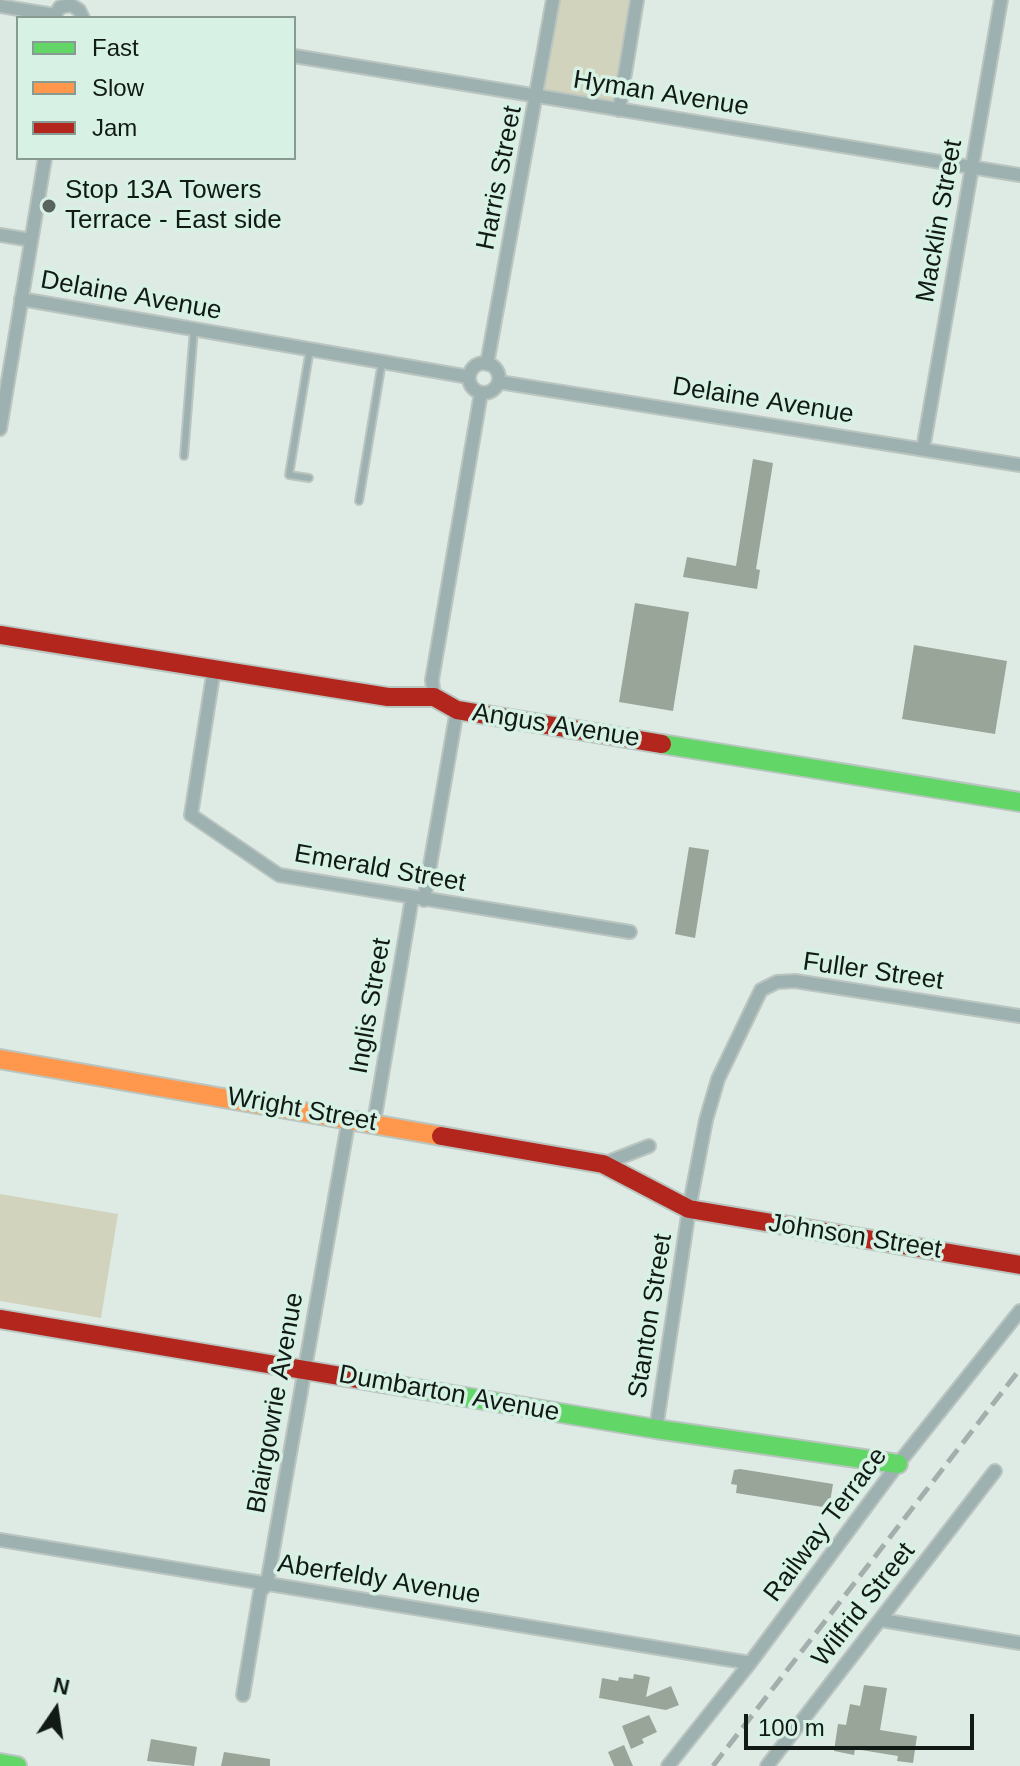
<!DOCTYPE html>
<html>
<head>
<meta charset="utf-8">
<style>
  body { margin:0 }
  #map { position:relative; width:1020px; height:1766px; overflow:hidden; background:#deebe5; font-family:Arial,sans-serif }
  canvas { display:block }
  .legend { position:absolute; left:16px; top:16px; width:280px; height:144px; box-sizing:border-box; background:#d8f1e5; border:2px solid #889b92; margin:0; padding:10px 14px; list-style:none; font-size:24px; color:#111a15 }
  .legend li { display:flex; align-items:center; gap:16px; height:40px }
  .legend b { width:40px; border:2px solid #889b92 }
  .north { position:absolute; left:16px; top:1670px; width:80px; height:80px; -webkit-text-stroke:6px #d8f1e5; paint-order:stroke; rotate:13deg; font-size:22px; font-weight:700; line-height:32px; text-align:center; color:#111a15 }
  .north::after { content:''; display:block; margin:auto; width:28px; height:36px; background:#111a15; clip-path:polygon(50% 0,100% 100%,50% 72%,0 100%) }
  .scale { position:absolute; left:744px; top:1714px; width:230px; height:36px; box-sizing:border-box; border:4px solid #111a15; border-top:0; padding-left:10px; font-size:24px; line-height:28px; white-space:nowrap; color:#111a15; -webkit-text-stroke:6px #d8f1e5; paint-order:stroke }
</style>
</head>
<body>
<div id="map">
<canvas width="1020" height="1766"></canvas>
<ul class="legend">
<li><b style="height:10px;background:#63d668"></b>Fast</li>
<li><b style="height:10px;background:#ff974d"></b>Slow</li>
<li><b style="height:10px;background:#b3261e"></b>Jam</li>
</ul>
<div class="north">N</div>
<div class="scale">100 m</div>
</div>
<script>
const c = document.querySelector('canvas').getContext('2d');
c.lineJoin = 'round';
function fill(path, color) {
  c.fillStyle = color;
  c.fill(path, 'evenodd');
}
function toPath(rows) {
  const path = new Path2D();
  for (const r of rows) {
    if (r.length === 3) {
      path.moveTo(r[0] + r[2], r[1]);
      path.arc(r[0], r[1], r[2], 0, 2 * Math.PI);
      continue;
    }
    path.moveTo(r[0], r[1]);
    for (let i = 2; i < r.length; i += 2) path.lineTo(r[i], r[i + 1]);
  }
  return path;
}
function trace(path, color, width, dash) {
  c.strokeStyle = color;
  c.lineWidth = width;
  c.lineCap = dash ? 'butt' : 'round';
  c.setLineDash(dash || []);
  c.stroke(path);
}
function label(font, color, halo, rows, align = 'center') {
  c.font = font + ' Arial,sans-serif';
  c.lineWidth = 7;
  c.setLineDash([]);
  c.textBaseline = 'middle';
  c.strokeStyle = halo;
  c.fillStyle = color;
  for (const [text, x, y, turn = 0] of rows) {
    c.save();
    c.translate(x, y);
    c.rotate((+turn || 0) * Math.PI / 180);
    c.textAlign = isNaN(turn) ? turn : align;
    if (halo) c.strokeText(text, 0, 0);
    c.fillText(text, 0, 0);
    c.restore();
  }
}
const green = toPath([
  [555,0,636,0,618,111,538,98],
  [0,1194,118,1214,101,1318,0,1301]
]);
const building = toPath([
  [753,459,773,463,756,569,760,570,757,589,683,577,687,557,736,566],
  [635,603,689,612,673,711,619,702],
  [914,645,1007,661,995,734,902,719],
  [689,847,709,850,695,938,675,934],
  [740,1469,833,1484,829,1508,736,1493,737,1485,731,1484,734,1470],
  [634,1674,650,1677,646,1697,671,1686,679,1705,666,1710,599,1698,602,1678,618,1681,619,1677,633,1679],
  [864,1685,887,1688,880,1730,917,1736,913,1763,897,1761,898,1756,855,1749,854,1755,834,1751,838,1724,846,1725,850,1704,860,1706],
  [649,1715,657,1732,642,1739,644,1743,631,1749,622,1726],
  [151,1739,197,1747,194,1766,147,1761],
  [624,1745,633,1766,614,1766,608,1752],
  [224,1752,270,1759,270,1766,221,1766]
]);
const lane = toPath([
  [184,456,194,329],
  [309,478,289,475,310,349],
  [359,501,382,362]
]);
const street = toPath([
  [0,6,54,15],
  [53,18,60,7,71,5,79,10,83,18],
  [294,56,1020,175],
  [619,110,637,0],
  [0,235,31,240],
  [21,299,469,377],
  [484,378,15],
  [487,364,553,0],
  [499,382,1020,465],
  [0,429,45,158],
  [923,449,1001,0],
  [214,669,191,815,279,875,630,932],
  [434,697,432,680,481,393],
  [424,900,457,710],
  [374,1122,412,898],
  [603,1164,649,1146],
  [656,1429,689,1209,706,1120,718,1079,761,990,777,982,795,981,1020,1016],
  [0,1540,750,1663],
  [881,1620,1020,1643],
  [243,1695,260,1592,267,1584,349,1118],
  [668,1766,750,1663,898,1464,1020,1311],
  [767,1766,995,1471]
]);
const fast = toPath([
  [662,744,1020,802],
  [382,1383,656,1429,898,1464],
  [0,1763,17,1766]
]);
const slow = toPath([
  [0,1059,441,1136]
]);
const jam = toPath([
  [0,635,388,697,434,697,457,710,662,744],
  [441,1136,603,1164,689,1209,1020,1265],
  [0,1319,382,1383]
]);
const rail = toPath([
  [713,1766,1020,1369]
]);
const markers = [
  [49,206,8,"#59635e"]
];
const streetNames = [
  ["Hyman Avenue",661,94,9],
  ["Harris Street",500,178,-79],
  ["Macklin Street",940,221,-80],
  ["Delaine Avenue",131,296,10],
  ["Delaine Avenue",763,401,9],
  ["Angus Avenue",556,726,9],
  ["Emerald Street",380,869,10],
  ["Fuller Street",873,972,8],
  ["Inglis Street",371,1006,-80],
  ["Wright Street",302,1110,10],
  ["Johnson Street",855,1237,9],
  ["Stanton Street",651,1316,-81],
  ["Dumbarton Avenue",449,1394,10],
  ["Blairgowrie Avenue",276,1403,-80],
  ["Railway Terrace",826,1525,-53],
  ["Aberfeldy Avenue",379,1580,9],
  ["Wilfrid Street",864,1605,-52]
];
const poiNames = [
  ["Stop 13A Towers",65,191],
  ["Terrace - East side",65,221]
];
fill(green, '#d2d3bc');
fill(building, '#9aa599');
trace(lane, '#bac5c0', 10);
trace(street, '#bac5c0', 16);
trace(fast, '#bac5c0', 22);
trace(slow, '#bac5c0', 22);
trace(jam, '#bac5c0', 22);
trace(lane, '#9eb1b1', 6);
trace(street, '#9eb1b1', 12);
trace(fast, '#63d668', 18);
trace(slow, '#ff974d', 18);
trace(jam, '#b3261e', 18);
trace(rail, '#a2afac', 5, [16, 8]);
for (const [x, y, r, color] of markers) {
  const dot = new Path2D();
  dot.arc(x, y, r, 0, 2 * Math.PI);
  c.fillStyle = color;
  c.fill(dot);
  trace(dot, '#d8f1e5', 3);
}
label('26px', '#111a15', '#d8f1e5', streetNames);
label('26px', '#111a15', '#d8f1e5', poiNames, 'left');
</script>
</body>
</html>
